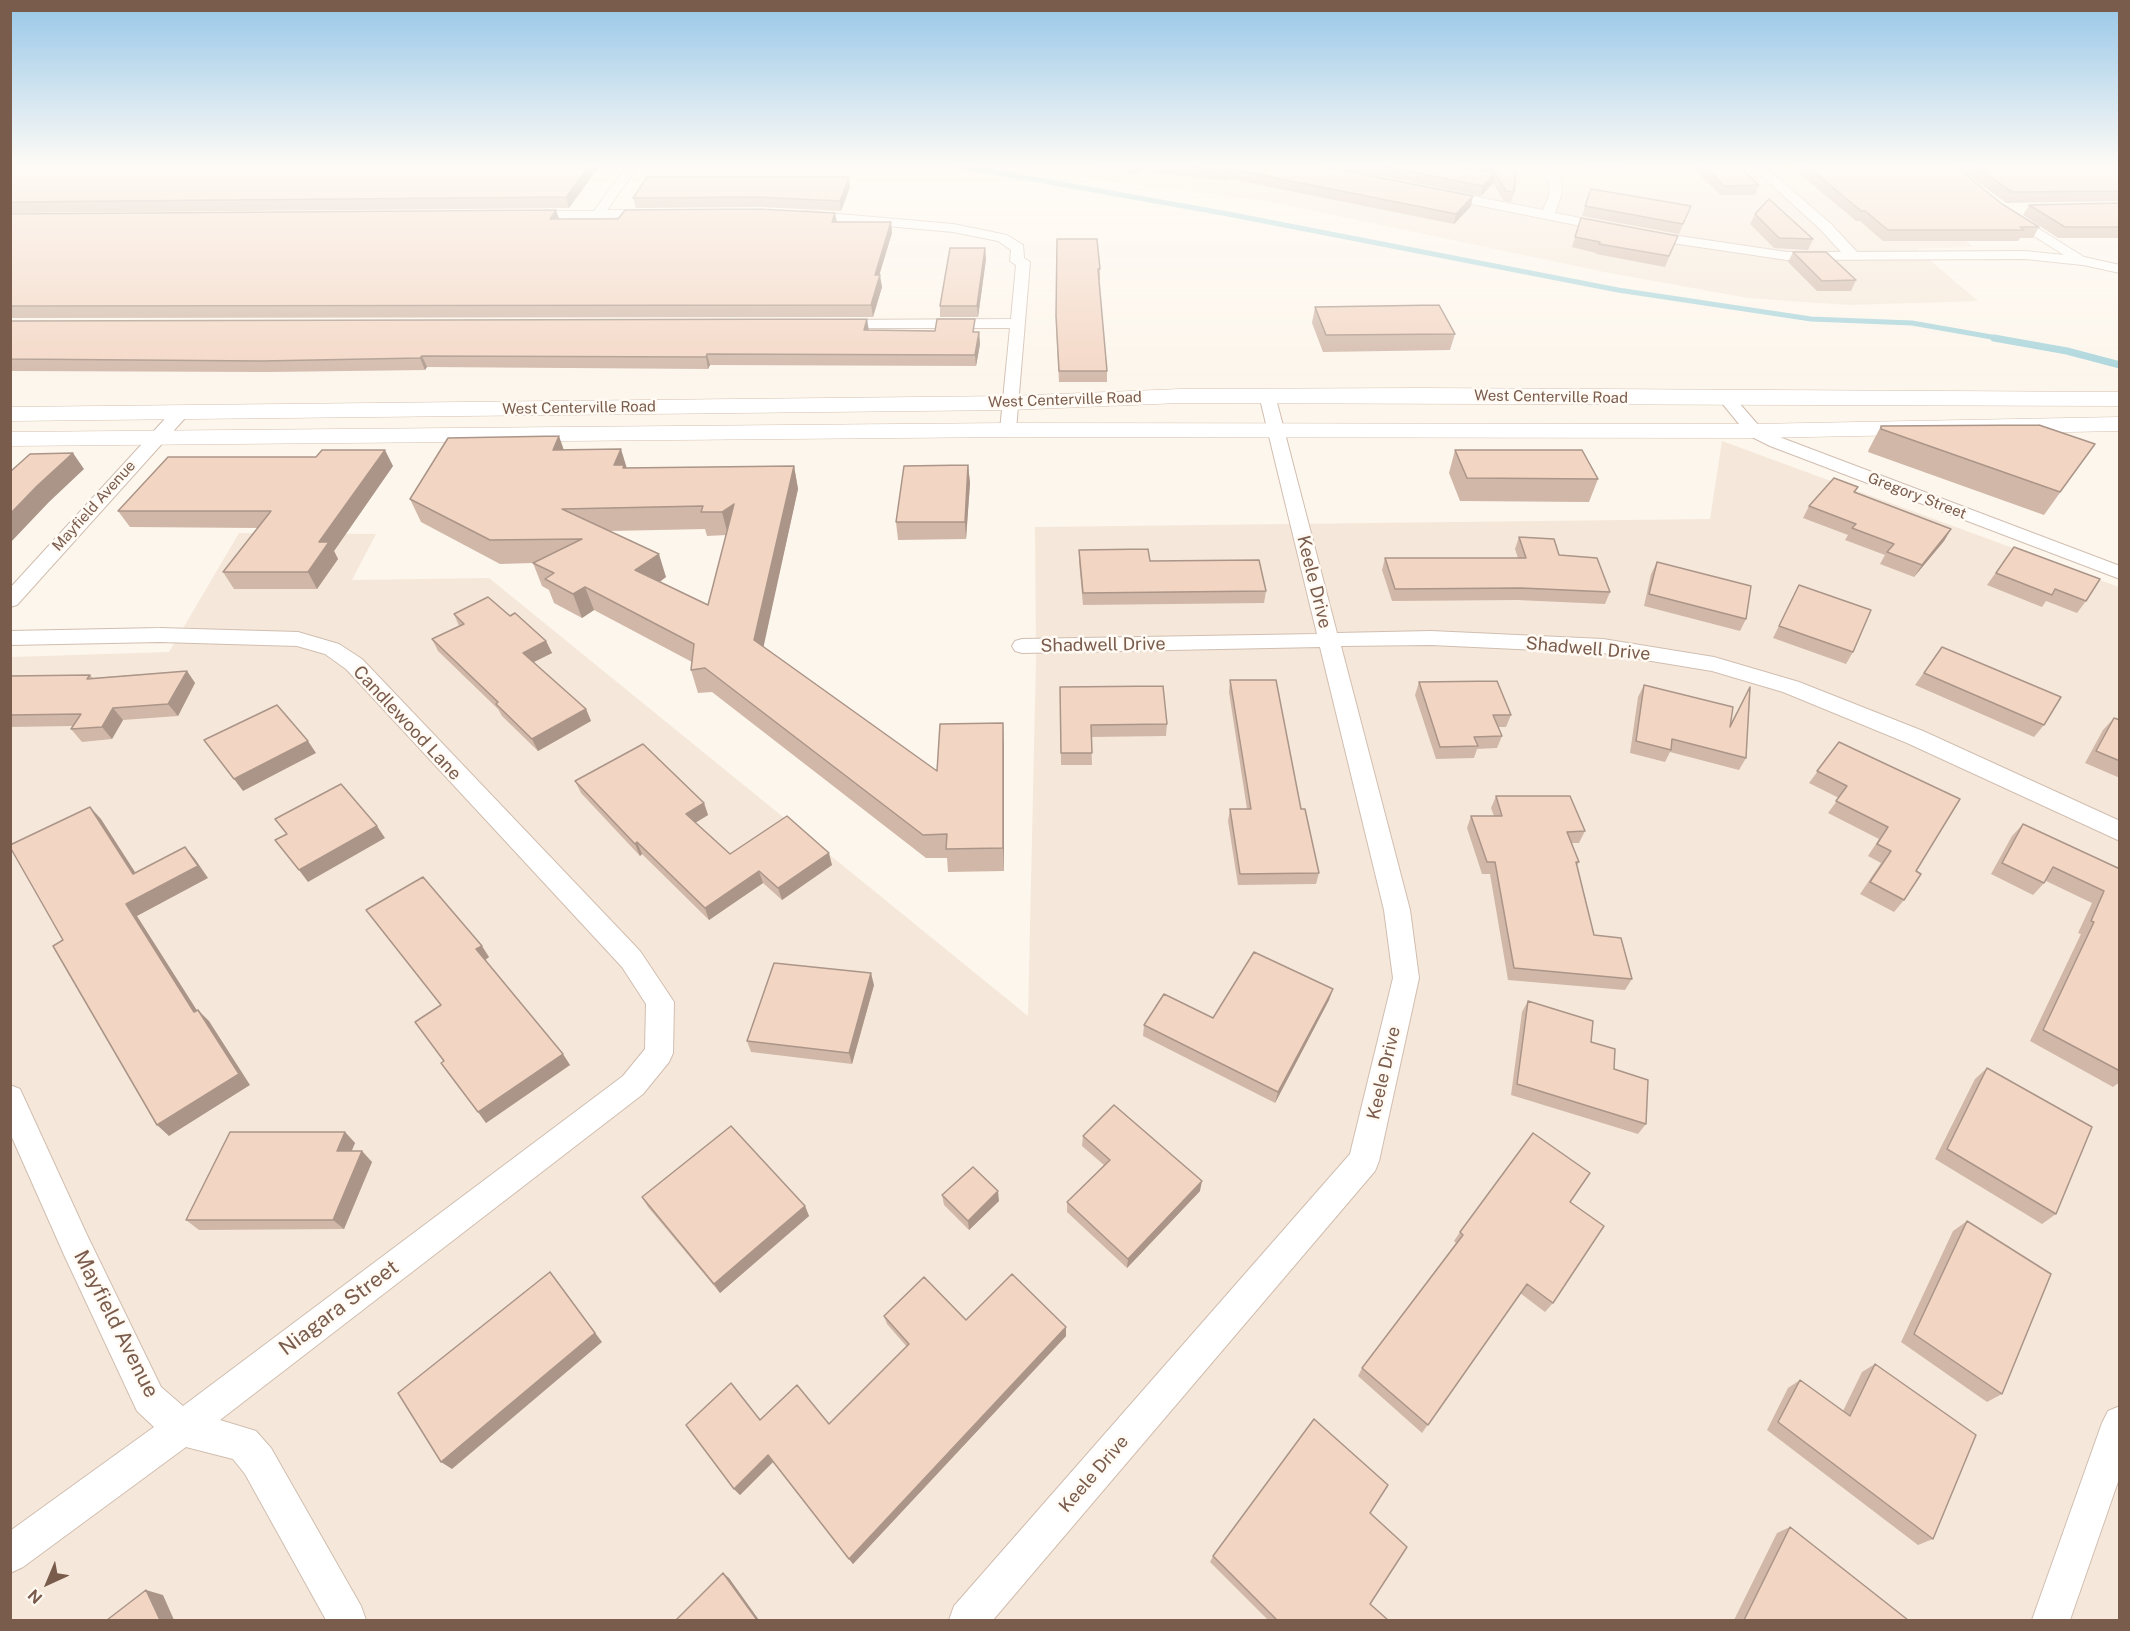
<!DOCTYPE html>
<html>
<head>
<meta charset="utf-8">
<style>
  body { margin:0 }
  #map { position:relative; width:2130px; height:1631px; overflow:hidden; background:#fdf6ec; font-family:"Public Sans",sans-serif }
  canvas { display:block }
  .frame { position:absolute; inset:0; border:12px solid #7a5c4d; pointer-events:none }
  .north { position:absolute; left:18px; top:1553px; width:60px; height:60px; -webkit-text-stroke:4px #fffaf3; paint-order:stroke; rotate:224deg; font-size:16px; font-weight:700; line-height:24px; text-align:center; color:#7a5c4d }
  .north::after { content:''; display:block; margin:auto; width:21px; height:27px; background:#7a5c4d; clip-path:polygon(50% 0,100% 100%,50% 72%,0 100%) }
</style>
</head>
<body>
<div id="map">
<canvas width="2130" height="1631"></canvas>
<div class="frame"></div>
<div class="north">N</div>
</div>
<script>
const c = document.querySelector('canvas').getContext('2d');
c.lineJoin = 'round';
function fill(path, color) {
  c.fillStyle = color;
  c.fill(path, 'evenodd');
}
function toPath(rows) {
  const path = new Path2D();
  for (const r of rows) {
    path.moveTo(r[0], r[1]);
    for (let i = 2; i < r.length; i += 2) path.lineTo(r[i], r[i + 1]);
  }
  return path;
}
function trace(path, color, width, dash) {
  c.strokeStyle = color;
  c.lineWidth = width;
  c.lineCap = dash ? 'butt' : 'round';
  c.setLineDash(dash || []);
  c.stroke(path);
}
function label(font, color, halo, rows, align = 'center') {
  c.font = font + ' "Public Sans",sans-serif';
  c.lineWidth = 5;
  c.setLineDash([]);
  c.textBaseline = 'middle';
  c.strokeStyle = halo;
  c.fillStyle = color;
  for (const [text, x, y, turn = 0] of rows) {
    c.save();
    c.translate(x, y);
    c.rotate((+turn || 0) * Math.PI / 180);
    c.textAlign = isNaN(turn) ? turn : align;
    if (halo) c.strokeText(text, 0, 0);
    c.fillText(text, 0, 0);
    c.restore();
  }
}
const residential = toPath([
  [1022,165,1870,165,1974,247,1917,249,1978,301,1849,305,1748,298,1604,272,1272,202,1100,180],
  [1722,441,2119,587,2119,1620,11,1620,10,657,169,652,239,533,376,534,352,580,489,578,1028,1016,1036,659,1035,527,1710,519]
]);
const streamFar1 = toPath([
  [954,165,1228,214,1618,290,1811,319,1912,323,2003,339]
]);
const stream = toPath([
  [1994,338,2067,351,2120,365]
]);
const street = toPath([
  [627,165,639,165,607,210,653,210,658,211,659,214,658,217,526,219,520,215,526,211,594,211,627,165],
  [1540,165,1552,165,1562,184,1561,196,1555,213,1616,225,1618,228,1616,231,1611,232,1442,198,1436,194,1442,190,1543,210,1549,196,1550,184,1540,165],
  [1750,165,1763,165,1831,224,1857,252,2025,251,2064,255,2004,217,2003,214,2004,211,2009,210,2084,257,2120,265,2120,273,2083,265,2025,259,1787,260,1645,239,1638,235,1645,231,1787,252,1841,252,1821,230,1750,165],
  [805,211,953,224,1007,235,1023,245,1024,258,1030,262,1016,430,1014,434,1002,434,1000,430,1010,328,835,328,828,324,835,320,1011,319,1016,265,1010,261,1011,250,998,241,953,232,800,218,799,215,800,212,805,211],
  [1267,390,1275,395,1337,633,1431,631,1603,639,1714,657,1799,682,1923,731,2120,821,2120,841,1907,743,1783,692,1712,671,1603,653,1431,645,1341,646,1410,910,1419,978,1379,1161,1375,1171,993,1620,949,1620,954,1606,1350,1154,1393,978,1384,910,1320,647,1022,653,1015,651,1012,646,1015,641,1022,639,1317,634,1259,395,1267,390],
  [1727,394,1733,396,1760,427,1782,438,2120,566,2120,579,1770,446,1748,435,1721,402,1719,399,1721,396,1727,394],
  [180,408,186,409,188,413,186,417,17,605,10,607,10,588,174,409,180,408],
  [160,628,298,632,339,644,362,659,640,951,674,1002,673,1053,669,1062,643,1094,220,1420,256,1431,271,1448,361,1606,366,1620,326,1620,245,1474,233,1459,186,1447,23,1567,10,1573,10,1531,154,1427,137,1411,65,1257,10,1133,10,1085,20,1089,87,1235,161,1387,183,1406,623,1076,645,1049,646,1004,622,967,346,669,325,654,297,646,160,642,10,645,10,631,160,628],
  [2120,1406,2120,1476,2070,1620,2032,1620,2102,1423,2108,1411,2120,1406]
]);
const secondary = toPath([
  [1422,388,2120,392,2120,406,1180,403,1009,410,10,421,10,407,1009,396,1180,389,1422,388],
  [2120,417,2120,431,1754,438,1008,437,10,446,10,432,1008,423,1754,424,2120,417]
]);
const wall = toPath([
  [10,165,600,165,569,208,10,213],
  [1085,165,1316,165,1471,206,1454,224,1230,179,1229,181,1138,171,1135,174,1102,170],
  [1326,165,1451,165,1486,171,1482,165,1516,165,1514,192,1511,202,1504,201,1493,183,1481,196],
  [1579,165,1623,165,1622,168,1582,168],
  [1689,165,1736,165,1759,185,1755,195,1721,195],
  [1789,165,1954,165,2002,204,2039,227,2033,238,2020,238,2018,241,1883,241,1860,221,1856,221],
  [1955,165,2120,165,2120,201,2006,203],
  [850,187,841,211,760,207,636,208,633,198],
  [1591,189,1691,206,1679,234,1582,216],
  [2120,203,2120,238,2058,238,2023,215,2029,205],
  [10,214,891,222,892,233,879,275,882,287,873,317,10,318],
  [1755,214,1813,239,1808,250,1774,248,1750,224],
  [1581,218,1678,236,1665,267,1596,254,1596,253,1572,247],
  [1057,239,1100,269,1100,280,1099,280,1107,371,1107,382,1059,382,1056,327],
  [985,248,986,259,978,317,940,317,940,306],
  [1793,252,1856,280,1851,291,1817,291,1788,262],
  [1315,307,1455,334,1450,350,1323,352,1312,323],
  [10,321,979,332,980,344,976,366,710,365,708,369,427,367,425,370,268,372,10,371],
  [1881,426,2095,444,2044,515,1868,452,1869,449],
  [564,450,627,468,794,466,798,489,763,646,937,771,1004,747,1004,871,948,872,947,858,926,858,712,692,698,693,691,670,692,662,594,610,582,618,554,603,549,590,542,586,533,563,500,564,421,522,410,499],
  [705,529,707,536,726,535,708,605,660,582,666,577,610,531],
  [1455,450,1598,479,1589,502,1460,501,1449,473],
  [968,465,970,483,966,539,898,540,896,522],
  [393,466,334,551,338,559,317,589,234,589,223,572,258,528,130,527,118,511],
  [1858,487,1855,492,1951,529,1944,541,1914,577,1880,564,1885,555,1845,540,1848,535,1803,518,1809,506],
  [1519,537,1559,555,1610,592,1605,604,1517,600,1392,601,1382,570,1385,558,1518,558,1515,549],
  [2014,547,2086,601,2077,613,2046,601,2042,607,1987,585],
  [1079,550,1150,561,1266,591,1264,603,1083,605,1079,562],
  [1657,562,1746,619,1740,631,1644,606,1651,574],
  [1799,585,1853,652,1846,664,1773,638],
  [454,614,510,616,546,641,552,653,533,662,586,709,591,721,538,751,502,716,498,709,438,651,432,639,459,626],
  [1942,647,2044,725,2034,737,1915,685],
  [187,671,195,683,178,716,123,720,112,739,82,742,71,729,73,726,10,727,10,676,90,675,93,678],
  [1230,680,1301,809,1319,873,1316,884,1238,885,1228,821,1230,809,1247,809,1229,692],
  [1419,682,1511,715,1506,727,1498,727,1502,736,1497,748,1477,749,1474,758,1436,759,1415,695],
  [1644,685,1730,724,1750,687,1746,758,1739,770,1670,752,1665,762,1630,753,1638,697],
  [1060,687,1167,724,1166,736,1091,737,1092,765,1061,765],
  [2114,718,2120,720,2120,778,2085,763,2103,730],
  [1839,742,1916,871,1904,900,1894,912,1860,894,1881,863,1868,856,1879,839,1828,813,1839,798,1809,783],
  [575,781,704,803,708,815,695,823,730,854,832,865,782,900,763,883,709,920,642,854,640,856,581,793],
  [1496,796,1585,831,1579,843,1571,843,1579,862,1577,865,1594,935,1632,979,1625,990,1508,980,1490,874,1482,874,1467,828,1471,816,1494,816,1491,808],
  [2023,824,2120,869,2120,1082,2113,1087,2030,1041,2081,934,2078,933,2092,903,2046,881,2033,895,1991,874,2012,836],
  [366,910,489,957,485,960,570,1065,486,1123,444,1061,441,1005],
  [874,985,852,1064,751,1052,747,1041],
  [1333,989,1329,1000,1275,1103,1143,1036,1144,1025,1213,1018],
  [1528,1001,1614,1069,1646,1124,1638,1134,1511,1095,1522,1012],
  [1987,1068,2056,1214,2042,1224,1935,1159,1975,1079],
  [345,1132,355,1143,351,1151,372,1162,344,1229,199,1230,186,1220],
  [1083,1136,1200,1191,1127,1268,1067,1212,1067,1202,1104,1165,1082,1146],
  [942,1195,999,1201,969,1230,944,1205],
  [642,1197,805,1206,809,1216,720,1293,648,1207],
  [1570,1202,1553,1303,1545,1312,1520,1293,1422,1433,1358,1376,1362,1368,1456,1243,1454,1241,1460,1232],
  [1967,1221,2002,1394,1987,1402,1901,1342,1953,1231],
  [884,1316,1066,1327,1066,1336,853,1564,773,1462,740,1495,734,1489,760,1420,829,1424,907,1347,887,1324],
  [1875,1364,1933,1539,1918,1545,1767,1430,1788,1388,1800,1380,1843,1411,1862,1372],
  [1370,1513,1370,1604,1388,1620,1268,1620,1210,1562,1213,1556],
  [1790,1527,1908,1620,1734,1620,1777,1533]
]);
const shadedWall = toPath([
  [590,165,600,165,569,208,566,197],
  [1135,165,1138,165,1138,171,1135,174],
  [1495,173,1493,183,1481,196,1483,186],
  [849,177,850,187,841,211,840,201],
  [1473,196,1471,206,1454,224,1456,214],
  [556,210,560,221,550,219],
  [835,213,837,223,832,222],
  [891,222,892,233,876,286,875,275],
  [985,248,986,259,978,317,977,306],
  [880,275,882,287,873,317,871,305],
  [867,319,869,331,864,330],
  [979,332,980,344,976,366,975,355],
  [707,354,710,365,708,369,706,357],
  [422,356,427,367,425,370,420,358],
  [559,436,567,459,553,450],
  [621,449,628,472,614,465],
  [385,450,393,466,334,551,338,559,317,589,308,572,319,542],
  [73,453,84,469,49,502,10,543,10,514,37,486],
  [968,465,970,483,966,539,965,522],
  [794,466,798,489,760,663,754,640],
  [734,504,728,535,722,512],
  [1951,529,1944,541,1914,577,1922,565],
  [659,554,666,577,643,593,635,570],
  [585,587,594,610,582,618,573,594],
  [546,641,552,653,528,665,523,653],
  [187,671,195,683,178,716,168,704],
  [113,708,123,720,112,739,102,727],
  [586,709,591,721,538,751,532,739],
  [1003,723,1004,747,1004,871,1003,848],
  [308,741,316,753,243,791,234,779],
  [704,803,708,815,690,826,686,814],
  [90,807,101,819,144,886,133,874],
  [377,826,385,838,308,882,299,870],
  [637,842,642,854,640,856,635,844],
  [185,847,195,859,208,878,137,916,205,1023,194,1012,126,904],
  [829,853,832,865,782,900,778,888],
  [759,871,763,883,709,920,705,908],
  [482,946,489,957,484,961,476,949],
  [871,973,874,985,852,1064,849,1053],
  [1333,989,1329,1000,1275,1103,1278,1092],
  [198,1010,209,1021,250,1085,169,1136,157,1125],
  [563,1054,570,1065,486,1123,478,1112],
  [345,1132,355,1143,347,1162,337,1151],
  [362,1151,372,1162,344,1229,333,1220],
  [1202,1181,1200,1191,1127,1268,1128,1259],
  [998,1191,999,1201,969,1230,968,1221],
  [805,1206,809,1216,720,1293,714,1284],
  [550,1272,602,1342,452,1469,441,1462],
  [1066,1327,1066,1336,853,1564,849,1559],
  [768,1455,773,1462,740,1495,734,1489],
  [723,1573,729,1578,759,1620,757,1620],
  [146,1590,163,1595,174,1620,160,1620]
]);
const building = toPath([
  [10,165,590,165,566,197,10,202,10,165],
  [1172,165,1316,165,1473,196,1456,214,1231,169,1230,171,1172,165],
  [1376,165,1451,165,1495,173,1490,165,1516,165,1514,192,1506,191,1495,173,1483,186,1376,165],
  [1703,165,1736,165,1759,185,1724,186,1703,165],
  [1806,165,1954,165,2002,204,2039,227,2020,227,2024,230,1888,230,1865,211,1861,211,1806,165],
  [1974,165,2120,165,2120,191,2012,192,1974,165],
  [647,177,849,177,840,201,758,197,633,198,647,177],
  [1591,189,1691,206,1683,224,1585,206,1591,189],
  [1769,199,1813,239,1779,238,1755,214,1769,199],
  [2120,203,2120,227,2065,227,2029,205,2120,203],
  [758,209,835,213,832,222,891,222,875,275,880,275,871,305,10,306,10,214,556,210,550,219,618,219,625,210,758,209],
  [1581,218,1678,236,1669,256,1599,244,1600,242,1575,237,1581,218],
  [1057,239,1097,239,1100,269,1098,269,1107,371,1059,371,1056,316,1057,239],
  [950,248,985,248,977,306,940,306,950,248],
  [1793,252,1826,252,1856,280,1822,281,1793,252],
  [1439,305,1455,334,1326,335,1315,307,1439,305],
  [867,319,864,330,935,331,937,319,975,319,973,332,979,332,975,355,707,354,706,357,422,356,420,358,262,361,10,359,10,321,867,319],
  [2039,425,2095,444,2060,492,1881,429,1881,426,2039,425],
  [559,436,553,450,621,449,614,465,624,465,623,468,794,466,754,640,937,771,940,724,1003,723,1003,848,946,849,947,834,923,835,705,668,691,670,694,644,585,587,573,594,545,579,554,573,533,563,582,539,490,540,410,499,448,438,559,436],
  [734,504,708,605,635,570,659,554,562,509,703,506,701,512,722,512,734,504],
  [322,450,385,450,319,542,329,542,308,572,223,572,271,511,118,511,168,457,316,457,322,450],
  [1455,450,1582,450,1598,479,1467,478,1455,450],
  [73,453,37,486,10,514,10,472,30,454,73,453],
  [968,465,965,522,896,522,904,466,968,465],
  [1834,478,1858,487,1854,492,1951,529,1922,565,1887,552,1894,544,1852,528,1856,524,1809,506,1834,478],
  [1519,537,1554,539,1559,555,1597,558,1610,592,1521,588,1395,589,1385,558,1526,558,1519,537],
  [2014,547,2100,579,2086,601,2055,589,2052,595,1996,573,2014,547],
  [1148,549,1150,561,1259,560,1266,591,1083,593,1079,550,1148,549],
  [1657,562,1751,586,1746,619,1649,594,1657,562],
  [1799,585,1871,610,1853,652,1779,626,1799,585],
  [488,597,510,616,515,613,546,641,523,653,586,709,532,739,496,704,498,702,432,639,464,624,454,614,488,597],
  [1942,647,2061,697,2044,725,1924,673,1942,647],
  [187,671,168,704,113,708,102,727,71,729,81,714,10,715,10,676,90,675,87,679,187,671],
  [1230,680,1276,680,1301,809,1305,809,1319,873,1240,874,1230,809,1251,809,1230,680],
  [1497,681,1511,715,1493,715,1502,736,1474,737,1478,746,1440,747,1419,682,1497,681],
  [1644,685,1733,707,1730,727,1750,687,1746,758,1672,739,1671,750,1636,741,1644,685],
  [1163,686,1167,724,1091,725,1092,753,1061,753,1060,687,1163,686],
  [277,705,308,741,234,779,204,740,277,705],
  [2114,718,2120,720,2120,761,2096,751,2114,718],
  [1839,742,1960,799,1916,871,1921,874,1904,900,1870,882,1891,851,1877,844,1888,827,1836,801,1847,786,1817,771,1839,742],
  [643,744,704,803,686,814,730,854,787,816,829,853,778,888,759,871,705,908,637,842,635,844,575,781,643,744],
  [341,784,377,826,299,870,275,840,287,834,275,819,341,784],
  [1496,796,1570,796,1585,831,1567,832,1579,862,1576,862,1594,935,1621,938,1632,979,1514,968,1495,862,1487,862,1471,816,1502,816,1496,796],
  [90,807,133,874,185,847,198,866,126,904,194,1012,198,1010,239,1074,157,1125,53,946,63,940,10,847,10,845,90,807],
  [2023,824,2120,869,2120,1071,2043,1030,2094,922,2091,921,2104,891,2053,867,2044,883,2002,863,2023,824],
  [423,877,482,946,476,949,563,1054,478,1112,441,1063,444,1061,415,1022,441,1005,366,910,423,877],
  [1254,952,1333,989,1278,1092,1144,1025,1164,994,1213,1018,1254,952],
  [774,963,871,973,849,1053,747,1041,774,963],
  [1528,1001,1593,1021,1591,1042,1615,1049,1614,1069,1648,1080,1646,1124,1517,1084,1528,1001],
  [1987,1068,2092,1127,2056,1214,1947,1149,1987,1068],
  [1114,1105,1202,1181,1128,1259,1067,1202,1110,1160,1083,1136,1114,1105],
  [731,1126,805,1206,714,1284,642,1197,731,1126],
  [230,1132,345,1132,337,1151,362,1151,333,1220,186,1220,230,1132],
  [1533,1133,1590,1173,1570,1202,1604,1226,1553,1303,1527,1284,1428,1425,1362,1368,1463,1235,1460,1232,1533,1133],
  [973,1167,998,1191,968,1221,942,1195,973,1167],
  [1967,1221,2051,1274,2002,1394,1914,1334,1967,1221],
  [550,1272,595,1333,441,1462,398,1393,550,1272],
  [1012,1274,1066,1327,849,1559,768,1455,734,1489,686,1425,731,1383,760,1420,797,1385,829,1424,909,1344,884,1316,924,1277,966,1320,1012,1274],
  [1875,1364,1976,1435,1933,1539,1778,1422,1800,1380,1850,1416,1875,1364],
  [1314,1419,1388,1485,1370,1513,1407,1547,1370,1604,1388,1620,1277,1620,1213,1556,1314,1419],
  [1790,1527,1908,1620,1744,1620,1790,1527],
  [723,1573,757,1620,676,1620,723,1573],
  [146,1590,160,1620,107,1620,146,1590]
]);
const farStreetnames = [
  ["West Centerville Road",1551,397,1],
  ["West Centerville Road",1065,400,-2],
  ["West Centerville Road",579,408,-1],
  ["Gregory Street",1917,496,21],
  ["Mayfield Avenue",94,506,-48]
];
const streetNames = [
  ["Keele Drive",1314,582,76],
  ["Shadwell Drive",1103,645,-1],
  ["Shadwell Drive",1588,649,5],
  ["Candlewood Lane",407,723,47],
  ["Keele Drive",1384,1073,-77],
  ["Keele Drive",1094,1474,-49]
];
const nearStreetnames = [
  ["Niagara Street",339,1308,-37],
  ["Mayfield Avenue",116,1324,63]
];
fill(residential, '#f5e8da');
trace(streamFar1, '#a5d3da', 5);
trace(stream, '#a5d3da', 7);
trace(street, '#d1beb0', 2);
trace(secondary, '#d6c0b0', 1);
fill(street, '#fff');
fill(secondary, '#fff');
fill(wall, '#d1b7a8');
fill(shadedWall, '#aa9588');
fill(building, '#f3d5c3');
trace(building, '#aa9588', 1.5);
const sky = c.createLinearGradient(0, 0, 0, 393);
sky.addColorStop(0, '#97c7e8');
sky.addColorStop(0.42, '#fefbf6');
sky.addColorStop(1, '#fefbf600');
c.fillStyle = sky;
c.fillRect(0, 0, 2130, 393);
label('15px', '#7a5c4d', '#fffaf3', farStreetnames);
label('18px', '#7a5c4d', '#fffaf3', streetNames);
label('21px', '#7a5c4d', '#fffaf3', nearStreetnames);
</script>
</body>
</html>
